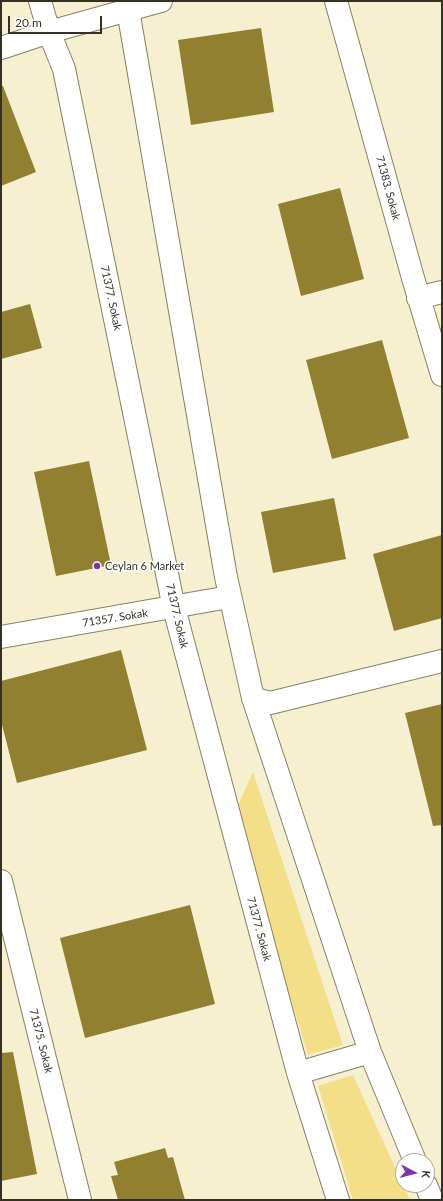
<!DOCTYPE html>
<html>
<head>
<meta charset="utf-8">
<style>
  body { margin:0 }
  #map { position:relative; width:443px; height:1201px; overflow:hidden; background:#f7f0d0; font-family:Lato,sans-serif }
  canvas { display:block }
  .frame { position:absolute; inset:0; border:2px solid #333024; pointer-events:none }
  .north { position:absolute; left:395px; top:1153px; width:40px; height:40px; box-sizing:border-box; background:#fff; border:1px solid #adaca7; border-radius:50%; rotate:97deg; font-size:11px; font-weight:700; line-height:16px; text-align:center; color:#333024 }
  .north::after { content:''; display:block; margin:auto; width:14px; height:18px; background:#7937ab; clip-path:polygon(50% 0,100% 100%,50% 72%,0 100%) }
  .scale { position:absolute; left:8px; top:16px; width:94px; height:18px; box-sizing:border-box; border:2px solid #333024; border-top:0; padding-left:5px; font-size:12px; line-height:14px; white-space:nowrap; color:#333024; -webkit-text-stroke:3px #fff; paint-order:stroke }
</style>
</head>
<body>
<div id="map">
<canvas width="443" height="1201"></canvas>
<div class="frame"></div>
<div class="north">K</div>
<div class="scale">20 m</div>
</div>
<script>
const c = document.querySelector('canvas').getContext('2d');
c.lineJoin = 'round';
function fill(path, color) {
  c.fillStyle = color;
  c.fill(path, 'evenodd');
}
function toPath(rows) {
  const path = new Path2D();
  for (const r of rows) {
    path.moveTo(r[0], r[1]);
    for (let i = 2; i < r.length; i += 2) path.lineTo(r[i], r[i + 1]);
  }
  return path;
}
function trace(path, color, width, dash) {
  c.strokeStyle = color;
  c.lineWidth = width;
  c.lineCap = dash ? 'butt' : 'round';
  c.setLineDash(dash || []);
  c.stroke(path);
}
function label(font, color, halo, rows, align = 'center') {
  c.font = font + ' Lato,sans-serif';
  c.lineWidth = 3;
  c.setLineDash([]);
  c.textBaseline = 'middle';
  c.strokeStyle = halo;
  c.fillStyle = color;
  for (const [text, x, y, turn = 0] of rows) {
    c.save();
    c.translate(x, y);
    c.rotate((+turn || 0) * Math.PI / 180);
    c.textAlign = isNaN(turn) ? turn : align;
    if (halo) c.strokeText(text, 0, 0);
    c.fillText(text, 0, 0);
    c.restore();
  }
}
const green = toPath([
  [253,772,343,1045,308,1055,234,814],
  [353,1075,410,1200,353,1200,318,1086]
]);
const building = toPath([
  [261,28,274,112,191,125,178,40],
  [1,86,3,86,36,172,1,186],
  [340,188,364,279,301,296,278,204],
  [30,304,42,348,1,359,1,312],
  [382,340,409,438,332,459,306,360],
  [89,461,111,565,56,576,34,472],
  [334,498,346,559,273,573,261,512],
  [442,535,442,618,394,631,373,554],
  [121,650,147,750,17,783,1,721,1,681],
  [442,704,442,825,433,826,405,713],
  [190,905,215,1004,85,1038,60,938],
  [13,1052,37,1174,1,1181,1,1053],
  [165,1148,168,1158,173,1157,185,1200,118,1200,111,1176,118,1175,114,1162]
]);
const minor = toPath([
  [40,1,49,32],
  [336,1,413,278,442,375],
  [1,48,49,32,161,1],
  [418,298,442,292],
  [1,637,229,597],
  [253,698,270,703,442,661],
  [1,881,80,1200]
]);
const tertiary = toPath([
  [128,10,226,577,253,698,370,1052,415,1161],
  [49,32,64,69,174,608,298,1073,338,1200],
  [298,1073,370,1052],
  [426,1185,432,1200]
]);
const markers = [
  [97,566,4,"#7937ab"]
];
const streetNames = [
  ["71383. Sokak",388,188,75],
  ["71377. Sokak",111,298,78],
  ["71377. Sokak",177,616,77],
  ["71357. Sokak",115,618,-9],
  ["71377. Sokak",259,929,75],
  ["71375. Sokak",41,1041,76]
];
const poiNames = [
  ["Ceylan 6 Market",105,566]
];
fill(green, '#f3df87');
fill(building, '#918030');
trace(minor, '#868063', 24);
trace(tertiary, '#868063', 24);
trace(minor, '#fff', 22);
trace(tertiary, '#fff', 22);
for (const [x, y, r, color] of markers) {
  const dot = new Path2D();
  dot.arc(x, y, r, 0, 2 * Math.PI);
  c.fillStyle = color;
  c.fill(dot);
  trace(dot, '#fff', 1.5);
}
label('11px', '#333024', '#fff', streetNames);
label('11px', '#333024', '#fff', poiNames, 'left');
</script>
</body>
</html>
